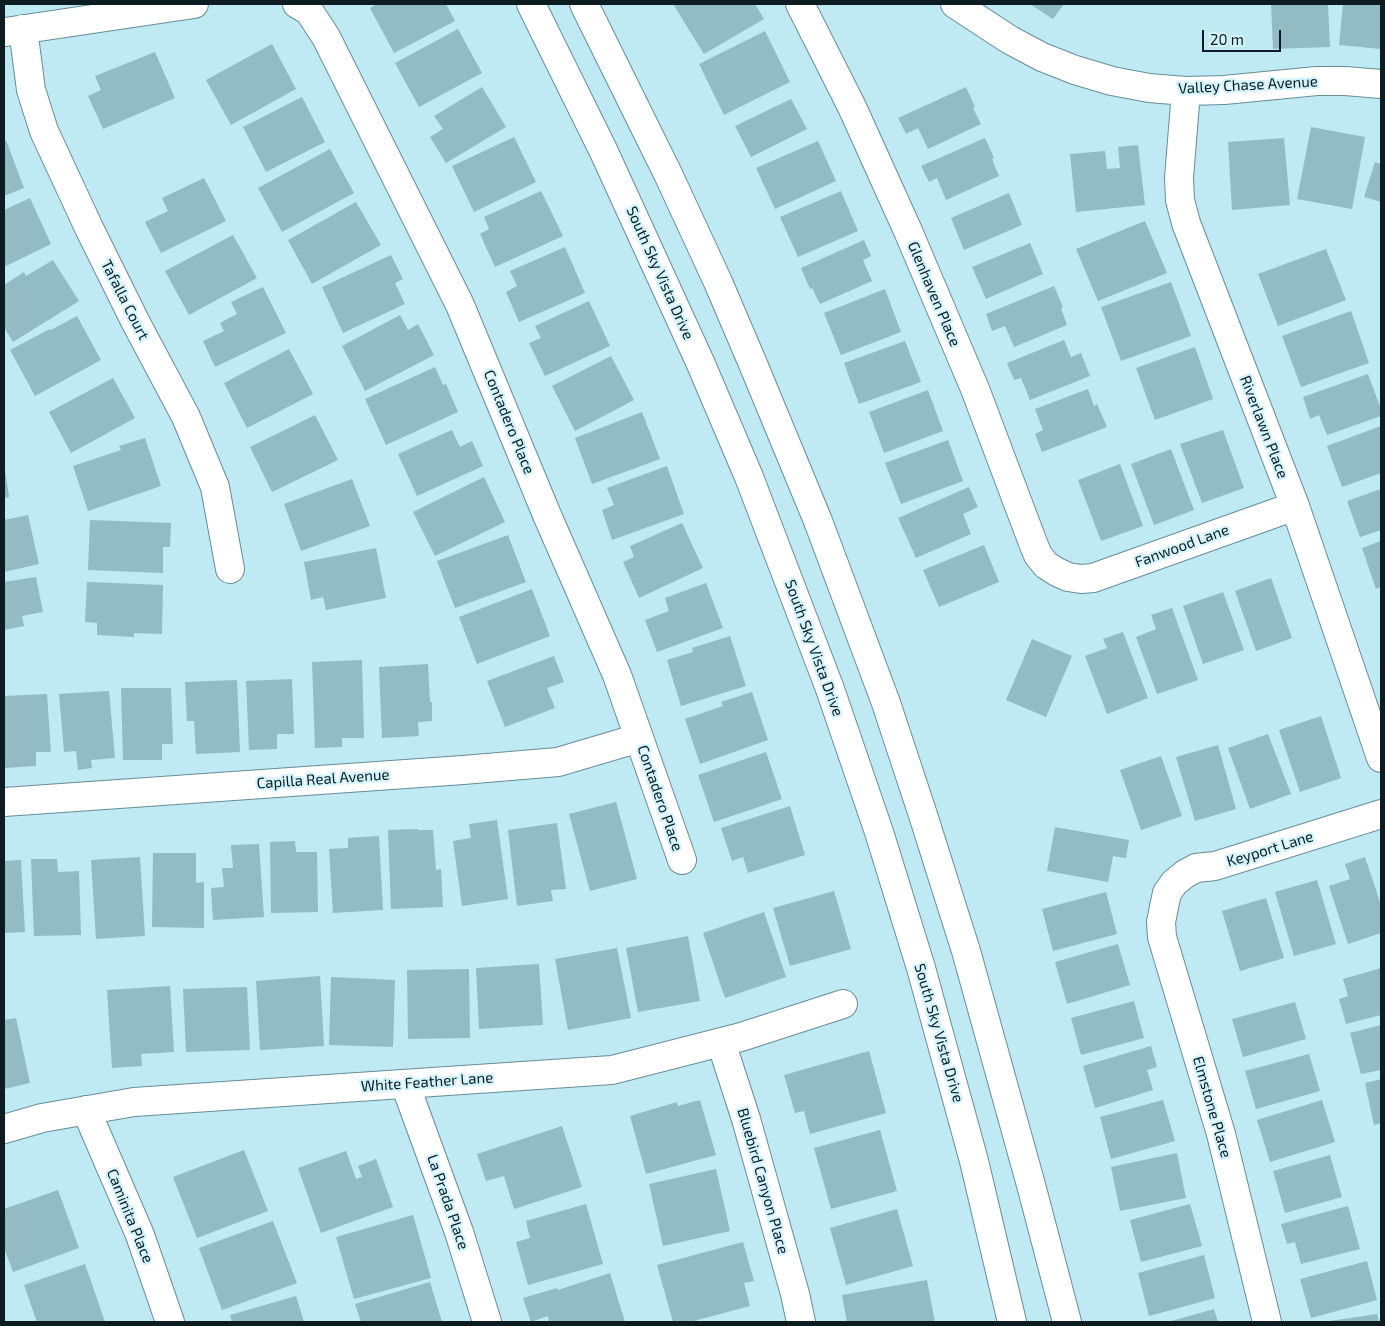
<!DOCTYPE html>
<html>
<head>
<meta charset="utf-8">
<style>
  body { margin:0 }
  #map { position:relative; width:1385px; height:1326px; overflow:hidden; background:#bfe9f3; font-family:"Exo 2",sans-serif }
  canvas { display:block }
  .frame { position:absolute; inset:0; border:5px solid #0c1c20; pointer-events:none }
  .scale { position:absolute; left:1202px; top:30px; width:79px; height:22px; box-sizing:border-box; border:2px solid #0c1c20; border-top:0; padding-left:6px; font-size:15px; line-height:18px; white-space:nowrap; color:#0c1c20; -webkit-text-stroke:4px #d3f4fd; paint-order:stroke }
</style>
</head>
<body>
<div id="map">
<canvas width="1385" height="1326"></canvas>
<div class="frame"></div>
<div class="scale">20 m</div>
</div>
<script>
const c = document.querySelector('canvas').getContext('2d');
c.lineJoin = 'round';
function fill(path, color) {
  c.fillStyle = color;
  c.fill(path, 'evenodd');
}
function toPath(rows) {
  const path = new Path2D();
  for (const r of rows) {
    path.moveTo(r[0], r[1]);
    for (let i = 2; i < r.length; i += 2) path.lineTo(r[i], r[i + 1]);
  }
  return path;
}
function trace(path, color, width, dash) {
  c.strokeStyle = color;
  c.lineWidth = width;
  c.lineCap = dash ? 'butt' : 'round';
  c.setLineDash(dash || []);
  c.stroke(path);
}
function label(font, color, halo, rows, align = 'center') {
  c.font = font + ' "Exo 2",sans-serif';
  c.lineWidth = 4.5;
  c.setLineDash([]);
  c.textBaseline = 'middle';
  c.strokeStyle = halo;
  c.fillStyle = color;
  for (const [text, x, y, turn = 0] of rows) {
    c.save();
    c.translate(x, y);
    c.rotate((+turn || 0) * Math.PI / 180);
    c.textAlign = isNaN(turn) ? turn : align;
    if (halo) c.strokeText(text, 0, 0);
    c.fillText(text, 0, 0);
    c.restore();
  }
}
const building = toPath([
  [377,4,446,4,455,21,394,53,370,8],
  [673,4,755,4,764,19,704,54],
  [1030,4,1064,4,1053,19],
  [1271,4,1328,4,1330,47,1273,49],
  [1343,4,1381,4,1381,49,1339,45],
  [458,29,482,73,419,107,395,63],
  [765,31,790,82,724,115,699,64],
  [272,44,296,89,231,125,206,80],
  [155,52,175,98,103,129,88,96,101,90,95,76],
  [482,87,506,127,446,163,430,137,443,129,434,116],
  [966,87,975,107,973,108,981,124,928,149,918,128,906,134,898,118],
  [302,97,325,142,266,172,243,127],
  [791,99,807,129,751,157,735,126],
  [1311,127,1365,137,1352,209,1297,199],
  [514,137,536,182,474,212,452,166],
  [985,138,994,158,992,159,999,176,946,200,937,178,929,182,921,166],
  [1284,138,1290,205,1232,210,1228,142],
  [6,140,24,188,4,196,4,141],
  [818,141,836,181,775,209,756,168],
  [1138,145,1145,205,1076,212,1070,154,1105,151,1107,169,1120,168,1118,147],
  [330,149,354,193,282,232,258,188],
  [1375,162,1381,164,1381,202,1364,197],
  [204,178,226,221,161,253,145,222,168,211,162,198],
  [541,191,563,236,495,267,480,234,489,229,484,217],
  [841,191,858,231,798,257,780,217],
  [1009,193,1022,225,964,250,951,218],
  [30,198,51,244,4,267,4,210],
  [356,202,381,245,312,284,288,240],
  [1145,221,1167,273,1098,301,1076,249],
  [233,235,257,278,189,315,165,271],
  [864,240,871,256,863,260,872,281,820,304,812,288,810,289,801,268],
  [1030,243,1043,274,986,299,972,267],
  [565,247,585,293,519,322,506,292,517,286,510,271],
  [1326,249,1346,300,1278,326,1258,274],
  [391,255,403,279,395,283,405,304,343,333,322,287],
  [53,260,79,301,13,342,4,327,4,285,24,272,26,276],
  [1171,282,1191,336,1121,361,1101,307],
  [1054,286,1063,307,1061,308,1067,325,1014,347,1005,326,992,331,986,314],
  [263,287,286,333,215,367,203,341,224,331,220,323,237,314,231,302],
  [885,289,901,332,841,355,824,313],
  [589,301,610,346,545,376,529,343,541,338,535,326],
  [1351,311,1369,363,1301,387,1282,336],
  [400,315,408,330,418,324,434,355,365,391,342,346],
  [77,316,101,360,35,396,10,350,50,329,51,330],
  [1064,340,1071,357,1081,353,1090,376,1030,400,1021,378,1014,380,1007,363],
  [905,341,921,382,859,404,844,363],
  [1195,347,1213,399,1155,420,1136,368],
  [289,349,313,394,247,428,224,383],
  [611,356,634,400,575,431,552,386],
  [435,367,443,385,446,384,458,412,386,445,365,399],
  [1368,374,1381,409,1381,416,1327,435,1319,415,1310,419,1303,397],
  [113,378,135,418,71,453,49,412],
  [1088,389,1094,406,1097,404,1107,427,1042,452,1035,434,1043,430,1035,409],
  [928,390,943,431,884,453,869,412],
  [642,412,660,459,592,484,575,438],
  [315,415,338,460,272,492,250,447],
  [1381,426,1381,473,1342,487,1327,446],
  [452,430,460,447,472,441,483,466,417,496,398,454],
  [1223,430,1244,488,1202,503,1180,444],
  [145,438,161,486,88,511,73,466,121,450,119,446],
  [948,440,963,481,901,504,885,463],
  [1171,449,1194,510,1154,525,1131,464],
  [1120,464,1143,526,1101,541,1078,480],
  [667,466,684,514,612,540,602,510,614,505,607,488],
  [4,469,5,469,9,497,4,498],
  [484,477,505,522,435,556,413,512],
  [352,479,370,526,301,551,284,504],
  [969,487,978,507,963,514,971,534,916,558,898,518],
  [1381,489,1381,530,1360,537,1347,501],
  [28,515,39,564,4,572,4,520],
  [90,520,171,523,170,547,163,547,163,573,88,570],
  [682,523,703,568,639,598,623,562,634,557,630,546],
  [508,535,526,582,455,608,437,561],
  [1381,541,1381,587,1376,589,1362,548],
  [984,545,999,582,939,607,923,570],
  [376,548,386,598,326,610,323,597,311,600,304,562],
  [36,577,43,612,22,616,24,626,4,630,4,582],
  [1271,578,1292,638,1256,651,1235,591],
  [87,582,163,585,162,634,134,633,134,637,97,635,97,623,85,622],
  [706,583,723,628,657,652,645,620,669,611,665,598],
  [532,589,550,636,477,664,459,617],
  [1223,592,1244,650,1203,664,1183,606],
  [1172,608,1198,680,1157,694,1136,637,1156,629,1151,615],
  [1123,632,1148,698,1107,714,1085,656,1107,648,1103,639],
  [730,636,746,686,681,706,667,660,693,652,692,648],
  [1032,639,1072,656,1046,717,1006,700],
  [554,656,564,682,547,688,555,708,505,727,487,681],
  [362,660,364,738,342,738,342,747,315,748,312,662],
  [428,664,430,702,432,702,432,721,418,722,419,736,382,738,379,667],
  [292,679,294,734,277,734,277,749,249,750,246,681],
  [237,680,240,752,196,754,194,721,187,721,185,682],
  [121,688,171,688,173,744,162,744,162,760,123,760],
  [109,691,115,758,91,760,92,768,78,770,76,751,64,752,59,694],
  [752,692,768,740,700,764,685,719,723,706,721,702],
  [47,694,51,752,36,752,36,766,4,768,4,696],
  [1321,716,1341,778,1300,792,1279,730],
  [1268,734,1291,794,1250,809,1228,748],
  [1218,745,1236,809,1195,821,1176,757],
  [766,752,782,799,714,822,698,775],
  [1161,756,1182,816,1141,830,1120,770],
  [616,802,637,879,590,891,569,814],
  [790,806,805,855,748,873,743,857,732,861,721,828],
  [497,820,508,899,462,906,453,841,471,838,469,824],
  [557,823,566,889,551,890,553,901,517,906,508,830],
  [1055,827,1129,840,1126,858,1113,856,1108,882,1047,871],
  [418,829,418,830,433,830,436,870,441,869,443,907,391,909,388,830],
  [379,836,383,910,333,913,329,849,348,848,348,838],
  [295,841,296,852,317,852,318,912,271,913,270,842],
  [259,844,264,917,213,920,211,888,224,887,222,868,233,868,231,845],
  [153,853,196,853,196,883,204,882,204,928,152,927],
  [140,857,145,936,96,939,91,860],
  [1365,857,1381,905,1381,933,1348,944,1329,886,1350,879,1345,864],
  [31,859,57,859,58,872,79,871,81,935,34,936],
  [21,860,25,932,4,933,4,861],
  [1317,880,1336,944,1294,956,1275,892],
  [834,891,851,949,790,966,773,908],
  [1106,892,1117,934,1053,951,1042,909],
  [1266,898,1284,958,1240,971,1222,911],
  [764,912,786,977,725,998,703,933],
  [688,936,700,1001,638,1012,626,948],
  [1118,944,1130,985,1067,1004,1055,962],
  [617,948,631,1018,568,1030,555,959],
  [539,964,543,1025,479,1029,476,968],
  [1381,968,1381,1015,1346,1024,1339,999,1348,996,1343,979],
  [469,969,470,1038,408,1039,407,970],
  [320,976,324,1046,260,1050,256,981],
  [331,977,395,980,393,1047,329,1045],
  [170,986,174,1052,141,1054,142,1066,112,1068,107,990],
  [247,987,250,1050,186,1052,183,989],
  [1134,1001,1144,1038,1081,1055,1071,1018],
  [1295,1002,1306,1039,1243,1057,1232,1019],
  [16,1018,30,1083,4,1089,4,1020],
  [1381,1025,1381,1070,1361,1074,1350,1033],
  [1151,1046,1157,1067,1147,1070,1153,1090,1095,1108,1083,1066],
  [869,1051,886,1113,810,1134,804,1111,795,1113,784,1075],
  [1309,1054,1320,1091,1256,1109,1245,1071],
  [1381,1079,1381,1123,1374,1125,1365,1083],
  [700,1100,716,1155,646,1174,630,1116,677,1102,678,1106],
  [1163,1100,1175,1141,1111,1159,1100,1117],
  [1322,1100,1335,1142,1270,1162,1257,1120],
  [562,1126,582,1187,514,1209,504,1176,486,1181,477,1154],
  [880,1130,897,1191,831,1209,814,1148],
  [244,1150,268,1211,197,1238,173,1177],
  [346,1151,356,1179,362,1177,358,1166,376,1159,393,1207,321,1233,298,1168],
  [1177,1153,1186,1198,1120,1211,1111,1167],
  [1330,1155,1342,1197,1285,1213,1273,1171],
  [716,1169,730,1231,663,1246,649,1184],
  [58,1190,79,1248,13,1272,4,1248,4,1209],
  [586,1204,603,1264,528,1285,516,1242,530,1238,526,1221],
  [1190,1204,1202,1246,1141,1262,1130,1220],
  [1348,1206,1360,1249,1301,1264,1295,1242,1287,1244,1281,1224],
  [897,1209,913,1266,846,1285,830,1228],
  [413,1215,431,1278,354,1299,336,1237],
  [273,1221,297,1283,222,1310,199,1248],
  [743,1242,754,1281,744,1283,750,1306,690,1322,673,1322,657,1265],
  [1204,1255,1215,1298,1149,1316,1138,1273],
  [1367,1261,1377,1300,1311,1318,1300,1279],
  [85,1264,105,1322,37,1322,24,1285],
  [610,1273,625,1322,549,1322,548,1316,531,1322,523,1298,557,1288,558,1290],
  [927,1280,935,1322,847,1322,842,1295],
  [430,1282,442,1322,361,1322,355,1304],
  [296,1296,304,1322,232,1322,230,1315],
  [1214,1309,1218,1322,1168,1322],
  [1377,1314,1379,1322,1330,1322,1330,1321]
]);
const minor = toPath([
  [297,4,309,11,326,37,460,305,547,515,617,675,682,860],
  [800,4,852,107,908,231,975,389,1033,543,1038,555,1046,565,1057,572,1068,577,1081,579,1093,578,1295,506],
  [955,4,1010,40,1042,57,1075,70,1112,81,1149,88,1186,91,1224,90,1317,81,1345,81,1381,84],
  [23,29,31,90,44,131,89,228,135,321,186,417,215,487,230,569],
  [5,32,194,4],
  [1186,91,1179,178,1180,200,1186,223,1295,506,1381,758],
  [4,802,463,770,558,762,639,738],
  [721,1042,746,1119,795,1294,801,1322],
  [405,1084,459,1232,487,1322],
  [86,1110,140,1235,170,1322],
  [4,1129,42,1118,134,1102,612,1070,741,1037,843,1004],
  [1267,1322,1221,1134,1162,937,1161,922,1164,907,1167,893,1174,883,1185,874,1196,868,1215,866,1381,814]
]);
const major = toPath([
  [531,4,604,152,700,362,749,477,830,689,879,832,921,968,974,1161,1012,1322],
  [584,4,668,174,718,282,753,364,818,521,886,703,923,815,966,951,1031,1185,1067,1322]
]);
const streetNames = [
  ["Valley Chase Avenue",1248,85,-3],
  ["South Sky Vista Drive",660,273,66],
  ["Glenhaven Place",934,294,67],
  ["Tafalla Court",125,300,63],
  ["Contadero Place",509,422,68],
  ["Riverlawn Place",1264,427,69],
  ["Fanwood Lane",1182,546,-20],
  ["South Sky Vista Drive",814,648,70],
  ["Capilla Real Avenue",323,779,-4],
  ["Contadero Place",660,798,71],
  ["Keyport Lane",1270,849,-17],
  ["South Sky Vista Drive",939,1033,74],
  ["White Feather Lane",427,1082,-4],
  ["Elmstone Place",1212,1107,74],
  ["Bluebird Canyon Place",763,1181,74],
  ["La Prada Place",448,1202,71],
  ["Caminita Place",130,1216,68]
];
fill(building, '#92bbc4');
trace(minor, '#678e97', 30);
trace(major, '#678e97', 30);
trace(minor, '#fff', 28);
trace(major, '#fff', 28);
label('15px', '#0c1c20', '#d3f4fd', streetNames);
</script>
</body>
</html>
